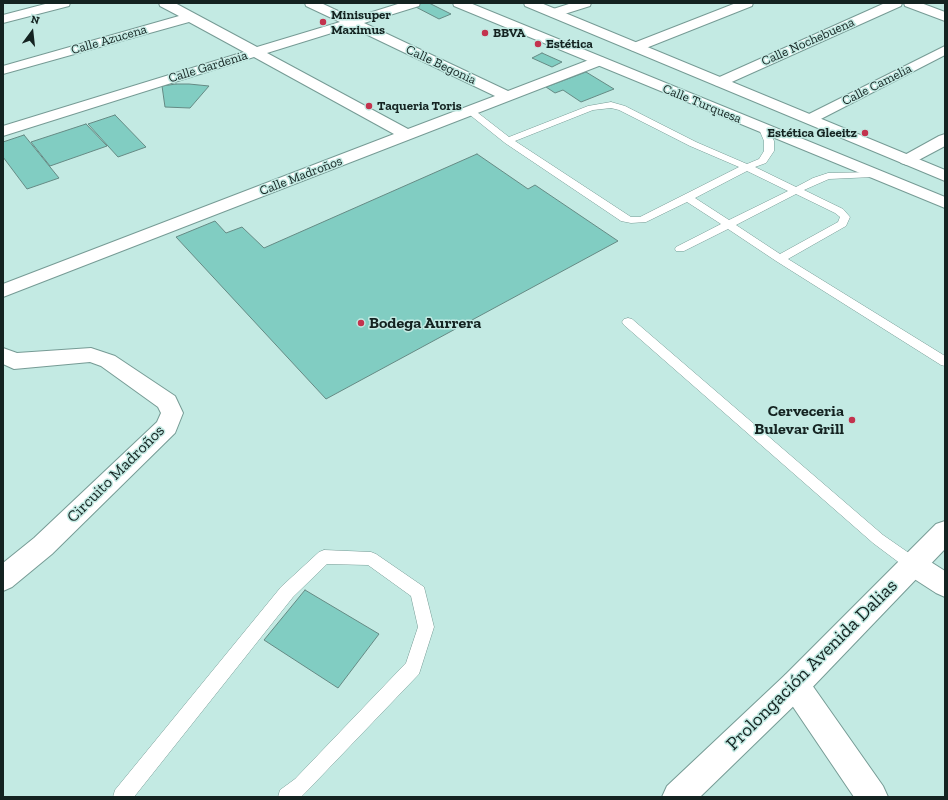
<!DOCTYPE html>
<html>
<head>
<meta charset="utf-8">
<style>
  body { margin:0 }
  #map { position:relative; width:948px; height:800px; overflow:hidden; background:#c3eae3; font-family:"Zilla Slab",serif }
  canvas { display:block }
  .frame { position:absolute; inset:0; border:4px solid #142321; pointer-events:none }
  .north { position:absolute; left:12px; top:12px; width:40px; height:40px; -webkit-text-stroke:3px #c3eae3; paint-order:stroke; rotate:15deg; font-size:11px; font-weight:700; line-height:16px; text-align:center; color:#142321 }
  .north::after { content:''; display:block; margin:auto; width:14px; height:18px; background:#142321; clip-path:polygon(50% 0,100% 100%,50% 72%,0 100%) }
</style>
</head>
<body>
<div id="map">
<canvas width="948" height="800"></canvas>
<div class="frame"></div>
<div class="north">N</div>
</div>
<script>
const c = document.querySelector('canvas').getContext('2d');
c.lineJoin = 'round';
function fill(path, color) {
  c.fillStyle = color;
  c.fill(path, 'evenodd');
}
function toPath(rows) {
  const path = new Path2D();
  for (const r of rows) {
    path.moveTo(r[0], r[1]);
    for (let i = 2; i < r.length; i += 2) path.lineTo(r[i], r[i + 1]);
  }
  return path;
}
function trace(path, color, width, dash) {
  c.strokeStyle = color;
  c.lineWidth = width;
  c.lineCap = dash ? 'butt' : 'round';
  c.setLineDash(dash || []);
  c.stroke(path);
}
function label(font, color, halo, rows, align = 'center') {
  c.font = font + ' "Zilla Slab",serif';
  c.lineWidth = 3;
  c.setLineDash([]);
  c.textBaseline = 'middle';
  c.strokeStyle = halo;
  c.fillStyle = color;
  for (const [text, x, y, turn = 0] of rows) {
    c.save();
    c.translate(x, y);
    c.rotate((+turn || 0) * Math.PI / 180);
    c.textAlign = isNaN(turn) ? turn : align;
    if (halo) c.strokeText(text, 0, 0);
    c.fillText(text, 0, 0);
    c.restore();
  }
}
const building = toPath([
  [418,3,429,3,451,14,439,19,412,5,418,3],
  [542,53,562,62,552,67,532,58,542,53],
  [586,72,614,89,581,102,563,90,555,93,546,87,586,72],
  [176,84,189,84,209,86,190,108,165,107,162,86,176,84],
  [115,115,146,147,118,157,88,124,115,115],
  [86,124,107,146,50,166,31,142,86,124],
  [24,135,59,178,27,189,3,157,3,142,24,135],
  [477,154,528,189,535,185,618,241,326,399,176,237,215,221,226,233,242,227,264,248,477,154],
  [305,590,379,634,338,688,264,640,305,590]
]);
const service = toPath([
  [611,102,625,106,696,142,747,164,759,159,764,151,764,141,759,129,764,126,767,127,774,141,774,151,766,163,755,167,796,187,813,178,828,173,876,172,878,174,873,177,829,179,804,190,843,209,850,217,846,226,788,259,945,356,945,366,941,365,776,261,728,229,684,251,676,251,675,249,676,247,721,224,687,202,646,222,631,223,621,221,505,143,465,111,470,108,473,109,509,137,588,106,611,102],
  [611,108,619,110,690,146,739,167,640,217,631,217,515,141,593,110,611,108],
  [747,171,788,191,729,220,695,198,747,171],
  [796,194,835,213,840,217,838,222,780,254,736,225,796,194],
  [628,318,632,319,883,535,919,560,922,565,919,570,914,572,909,570,873,543,624,325,622,322,624,319,628,318],
  [324,550,371,552,376,554,424,587,434,627,419,674,307,791,301,797,278,797,280,790,295,779,406,663,418,627,411,596,368,565,327,564,293,597,134,797,113,797,115,790,281,587,319,552,324,550]
]);
const minor = toPath([
  [49,3,70,3,69,6,3,23,3,15,49,3],
  [159,3,175,3,257,47,340,22,306,6,305,3,321,3,353,18,401,3,420,3,419,6,364,23,508,91,594,58,599,57,604,58,606,61,604,64,3,297,3,284,394,134,254,57,3,136,3,126,244,52,189,22,3,74,3,66,179,16,160,6,159,3],
  [351,27,495,96,408,129,267,53,351,27],
  [572,3,591,3,590,6,555,17,550,16,549,13,550,10,572,3],
  [736,3,753,3,752,6,641,50,636,51,631,50,629,47,631,44,736,3],
  [885,3,902,3,901,6,725,85,720,86,715,85,713,82,715,79,885,3],
  [945,46,945,55,815,122,810,124,805,122,802,119,805,116,945,46],
  [945,134,945,146,913,163,907,165,901,163,899,160,901,157,939,136,945,134],
  [3,348,17,353,91,348,115,356,175,396,183,413,175,433,52,554,12,587,3,591,3,563,34,538,157,422,161,413,158,407,101,366,90,362,14,369,3,364,3,348],
  [914,554,923,557,945,571,945,597,936,593,905,573,901,565,905,557,914,554],
  [795,671,805,675,883,786,888,797,854,797,785,695,781,685,785,675,795,671]
]);
const tertiary = toPath([
  [904,3,921,3,945,12,945,21,905,6,904,3],
  [945,521,945,549,805,695,700,797,662,797,667,786,785,675,936,524,945,521]
]);
const secondary = toPath([
  [453,3,470,3,945,197,945,208,454,6,453,3],
  [524,3,541,3,945,170,945,181,525,6,524,3]
]);
const markers = [
  [323,22,4,"#c3334e"],
  [485,33,4,"#c3334e"],
  [538,44,4,"#c3334e"],
  [369,106,4,"#c3334e"],
  [865,133,4,"#c3334e"],
  [361,323,4,"#c3334e"],
  [852,420,4,"#c3334e"]
];
const farPoinames = [
  ["Minisuper",331,15],
  ["Maximus",331,30],
  ["BBVA",493,33],
  ["Estética",546,44],
  ["Taqueria Toris",377,106],
  ["Estética Gleeitz",857,133,"right"]
];
const farStreetnames = [
  ["Calle Azucena",109,40,-16],
  ["Calle Nochebuena",808,42,-24],
  ["Calle Begonia",441,65,25],
  ["Calle Gardenia",208,67,-17],
  ["Calle Camelia",877,85,-27],
  ["Calle Turquesa",702,104,22],
  ["Calle Madroños",301,176,-21]
];
const poiNames = [
  ["Bodega Aurrera",369,323],
  ["Cerveceria",844,411,"right"],
  ["Bulevar Grill",844,429,"right"]
];
const streetNames = [
  ["Circuito Madroños",116,474,-45]
];
const nearStreetnames = [
  ["Prolongación Avenida Dalias",812,665,-45]
];
fill(building, '#81cdc2');
trace(building, '#658a84', 1);
trace(service, '#769b95', 1);
trace(minor, '#769b95', 2);
trace(tertiary, '#769b95', 2);
trace(secondary, '#769b95', 2);
fill(service, '#fff');
fill(minor, '#fff');
fill(tertiary, '#fff');
fill(secondary, '#fff');
for (const [x, y, r, color] of markers) {
  const dot = new Path2D();
  dot.arc(x, y, r, 0, 2 * Math.PI);
  c.fillStyle = color;
  c.fill(dot);
  trace(dot, '#c3eae3', 1.5);
}
label('bold 13px', '#142321', '#c3eae3', farPoinames, 'left');
label('13px', '#142321', '#c3eae3', farStreetnames);
label('bold 16px', '#142321', '#c3eae3', poiNames, 'left');
label('16px', '#142321', '#c3eae3', streetNames);
label('19px', '#142321', '#c3eae3', nearStreetnames);
</script>
</body>
</html>
